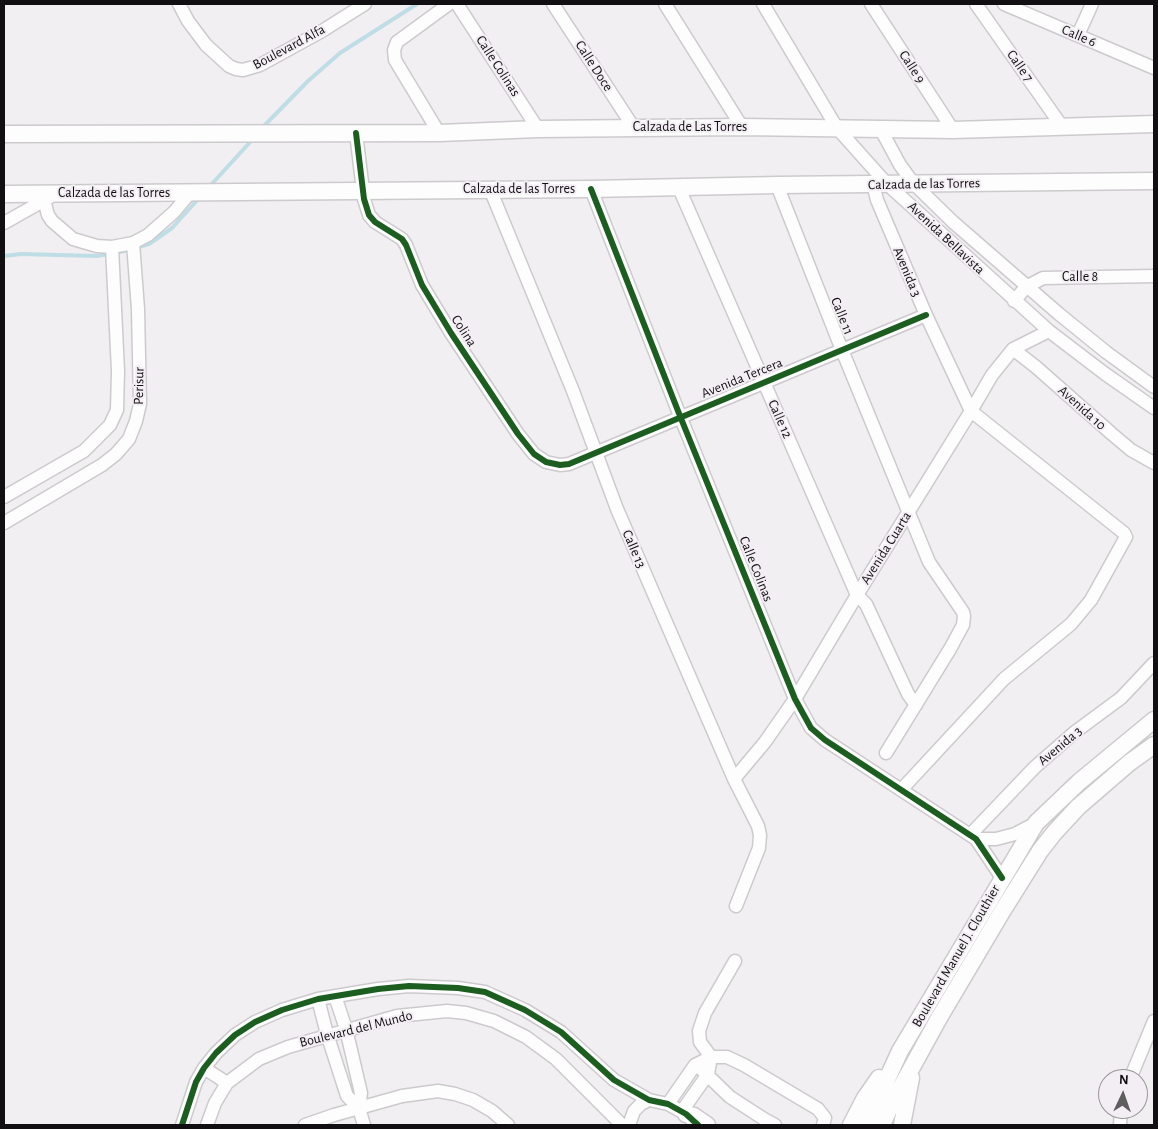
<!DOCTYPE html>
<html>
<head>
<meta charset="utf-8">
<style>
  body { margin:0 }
  #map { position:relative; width:1158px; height:1129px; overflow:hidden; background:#f2eff3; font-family:"Alegreya Sans",sans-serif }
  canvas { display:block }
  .frame { position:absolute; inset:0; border:5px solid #110f11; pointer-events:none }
  .north { position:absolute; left:1098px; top:1069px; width:50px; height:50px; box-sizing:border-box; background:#f3eef4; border:1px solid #999599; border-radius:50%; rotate:3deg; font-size:14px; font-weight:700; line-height:20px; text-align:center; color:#110f11 }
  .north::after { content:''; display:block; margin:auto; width:18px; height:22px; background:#605d60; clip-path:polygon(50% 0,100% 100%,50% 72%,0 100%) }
</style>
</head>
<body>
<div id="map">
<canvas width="1158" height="1129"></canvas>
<div class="frame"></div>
<div class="north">N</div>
</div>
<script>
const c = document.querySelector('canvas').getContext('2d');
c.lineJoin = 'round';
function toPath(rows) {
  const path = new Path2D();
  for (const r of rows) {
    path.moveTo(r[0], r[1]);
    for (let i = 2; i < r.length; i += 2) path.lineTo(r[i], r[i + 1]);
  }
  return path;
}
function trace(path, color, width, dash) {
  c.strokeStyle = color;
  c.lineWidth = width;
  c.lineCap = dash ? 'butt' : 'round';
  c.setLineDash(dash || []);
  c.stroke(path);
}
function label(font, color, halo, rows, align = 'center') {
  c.font = font + ' "Alegreya Sans",sans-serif';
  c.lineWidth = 4;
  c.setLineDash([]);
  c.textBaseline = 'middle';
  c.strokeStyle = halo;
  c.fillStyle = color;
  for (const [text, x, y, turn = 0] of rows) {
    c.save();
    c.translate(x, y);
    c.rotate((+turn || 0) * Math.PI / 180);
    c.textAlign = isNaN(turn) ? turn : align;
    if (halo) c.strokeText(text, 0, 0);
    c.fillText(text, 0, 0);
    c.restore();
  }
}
const stream = toPath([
  [261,129,308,81,340,53,417,4],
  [210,186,252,140],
  [4,256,21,254,97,256,125,251,149,244,172,228,200,197]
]);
const minor = toPath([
  [179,4,188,21,206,45,229,66,236,69,243,70,260,65,322,31,365,4],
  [457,4,538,129],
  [553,4,634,128],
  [665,4,742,127],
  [763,4,837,128,887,184,1049,331,1104,373,1154,408],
  [871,4,953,130],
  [976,4,1063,128],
  [1004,4,1154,68],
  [1078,35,1092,4],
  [880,128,900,165,914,184,953,222,1059,314,1106,352,1154,387],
  [356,133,364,199,369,215,375,222,402,239,406,245,422,285,451,333,518,434,534,454,546,462,560,465,569,464,926,315],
  [439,133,395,60,394,50,397,42,449,4],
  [873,184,877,200,926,315,971,411,1124,533,1126,537,1091,600,1071,624,1004,679,901,790],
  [777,185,842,350,929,562,963,612,964,616,963,625,950,649,886,753],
  [679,188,857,595,866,604,908,694,916,705],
  [490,189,573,391,617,509,734,779,758,826,760,835,759,848,736,906],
  [591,189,680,416,795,699,811,728,825,740,976,839,1002,878],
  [44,200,48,215,52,221,73,239,97,246,112,247,133,243,148,235,174,212,190,193],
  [4,223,50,197],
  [1014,301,1026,287,1043,278,1154,276],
  [1013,349,1036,367,1112,434,1131,450,1154,463],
  [4,497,84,451,110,425,117,410,118,371,112,247],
  [4,523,102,465,116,454,129,439,136,421,140,404,138,309,133,243],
  [734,779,765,742,795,699,857,595,971,411,992,375,1013,349,1049,331],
  [970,835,1035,767,1075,732,1121,698,1154,663],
  [976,839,996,839,1015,834,1036,823],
  [335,996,346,1029,361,1093,359,1108,364,1125],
  [318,999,327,1034,347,1096,359,1108],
  [204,1068,227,1083],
  [701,1069,730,1097,764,1119,775,1125],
  [1130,1079,1154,1021],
  [668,1104,695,1065,711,1057,727,1057,744,1065,818,1109,825,1118,823,1125],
  [682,1111,708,1074,711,1057,700,1042,699,1031,705,1013,735,961],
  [182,1125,196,1082,204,1068,216,1053,235,1035,255,1022,282,1010,318,999,378,989,409,986,458,988,485,992,525,1010,561,1032,614,1080,649,1100,668,1104,686,1114,692,1120],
  [207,1125,215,1103,227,1083,259,1059,288,1047,397,1016,447,1011,466,1013,494,1021,526,1037,556,1059,622,1125],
  [305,1125,334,1115,402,1096,438,1091,455,1094,473,1100,492,1111,508,1125],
  [629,1125,634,1111,641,1104,649,1100],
  [1120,1125,1121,1109]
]);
const major = toPath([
  [4,134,439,133,538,129,742,127,953,130,1154,124],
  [4,194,591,189,777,185,1154,181],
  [686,1114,694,1116,707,1125],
  [851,1125,865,1098,879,1078],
  [866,1125,900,1051,1036,823,1079,782,1154,720],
  [882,1125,889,1109,939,1018,1003,910,1040,851,1054,833,1078,807,1129,763,1154,745],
  [902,1125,911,1078]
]);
const cycleway = toPath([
  [356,133,364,199,369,215,375,222,402,239,406,245,422,285,451,333,518,434,534,454,546,462,560,465,569,464,926,315],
  [591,189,680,416,795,699,811,728,825,740,976,839,1002,878],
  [182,1125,196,1082,204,1068,216,1053,235,1035,255,1022,282,1010,318,999,378,989,409,986,458,988,485,992,525,1010,561,1032,614,1080,649,1100,668,1104,686,1114,698,1125]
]);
const streetNames = [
  ["Calle 6",1079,36,23],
  ["Boulevard Alfa",289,47,-28],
  ["Calle Colinas",498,66,57],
  ["Calle Doce",594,66,57],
  ["Calle 7",1020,66,55],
  ["Calle 9",912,67,57],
  ["Calzada de Las Torres",690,127],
  ["Calzada de las Torres",924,184,-1],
  ["Calzada de las Torres",519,189],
  ["Calzada de las Torres",114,193],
  ["Avenida Bellavista",946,238,43],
  ["Avenida 3",907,272,67],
  ["Calle 8",1080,277],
  ["Calle 11",842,316,68],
  ["Colina",464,331,57],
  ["Avenida Tercera",742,378,-22],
  ["Perisur",139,386,-89],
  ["Avenida 10",1082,408,42],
  ["Calle 12",780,419,66],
  ["Avenida Cuarta",886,548,-58],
  ["Calle 13",634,549,67],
  ["Calle Colinas",756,569,68],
  ["Avenida 3",1060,746,-40],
  ["Boulevard Manuel J. Clouthier",956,956,-60],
  ["Boulevard del Mundo",356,1029,-14]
];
trace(stream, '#bedde4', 4);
trace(minor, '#cdcacd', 15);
trace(major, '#cdcacd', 19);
trace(minor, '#fdfdfd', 12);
trace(major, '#fdfdfd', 16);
trace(cycleway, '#1b5e20', 6);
label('14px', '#110f11', '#f3eef4', streetNames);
</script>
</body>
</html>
